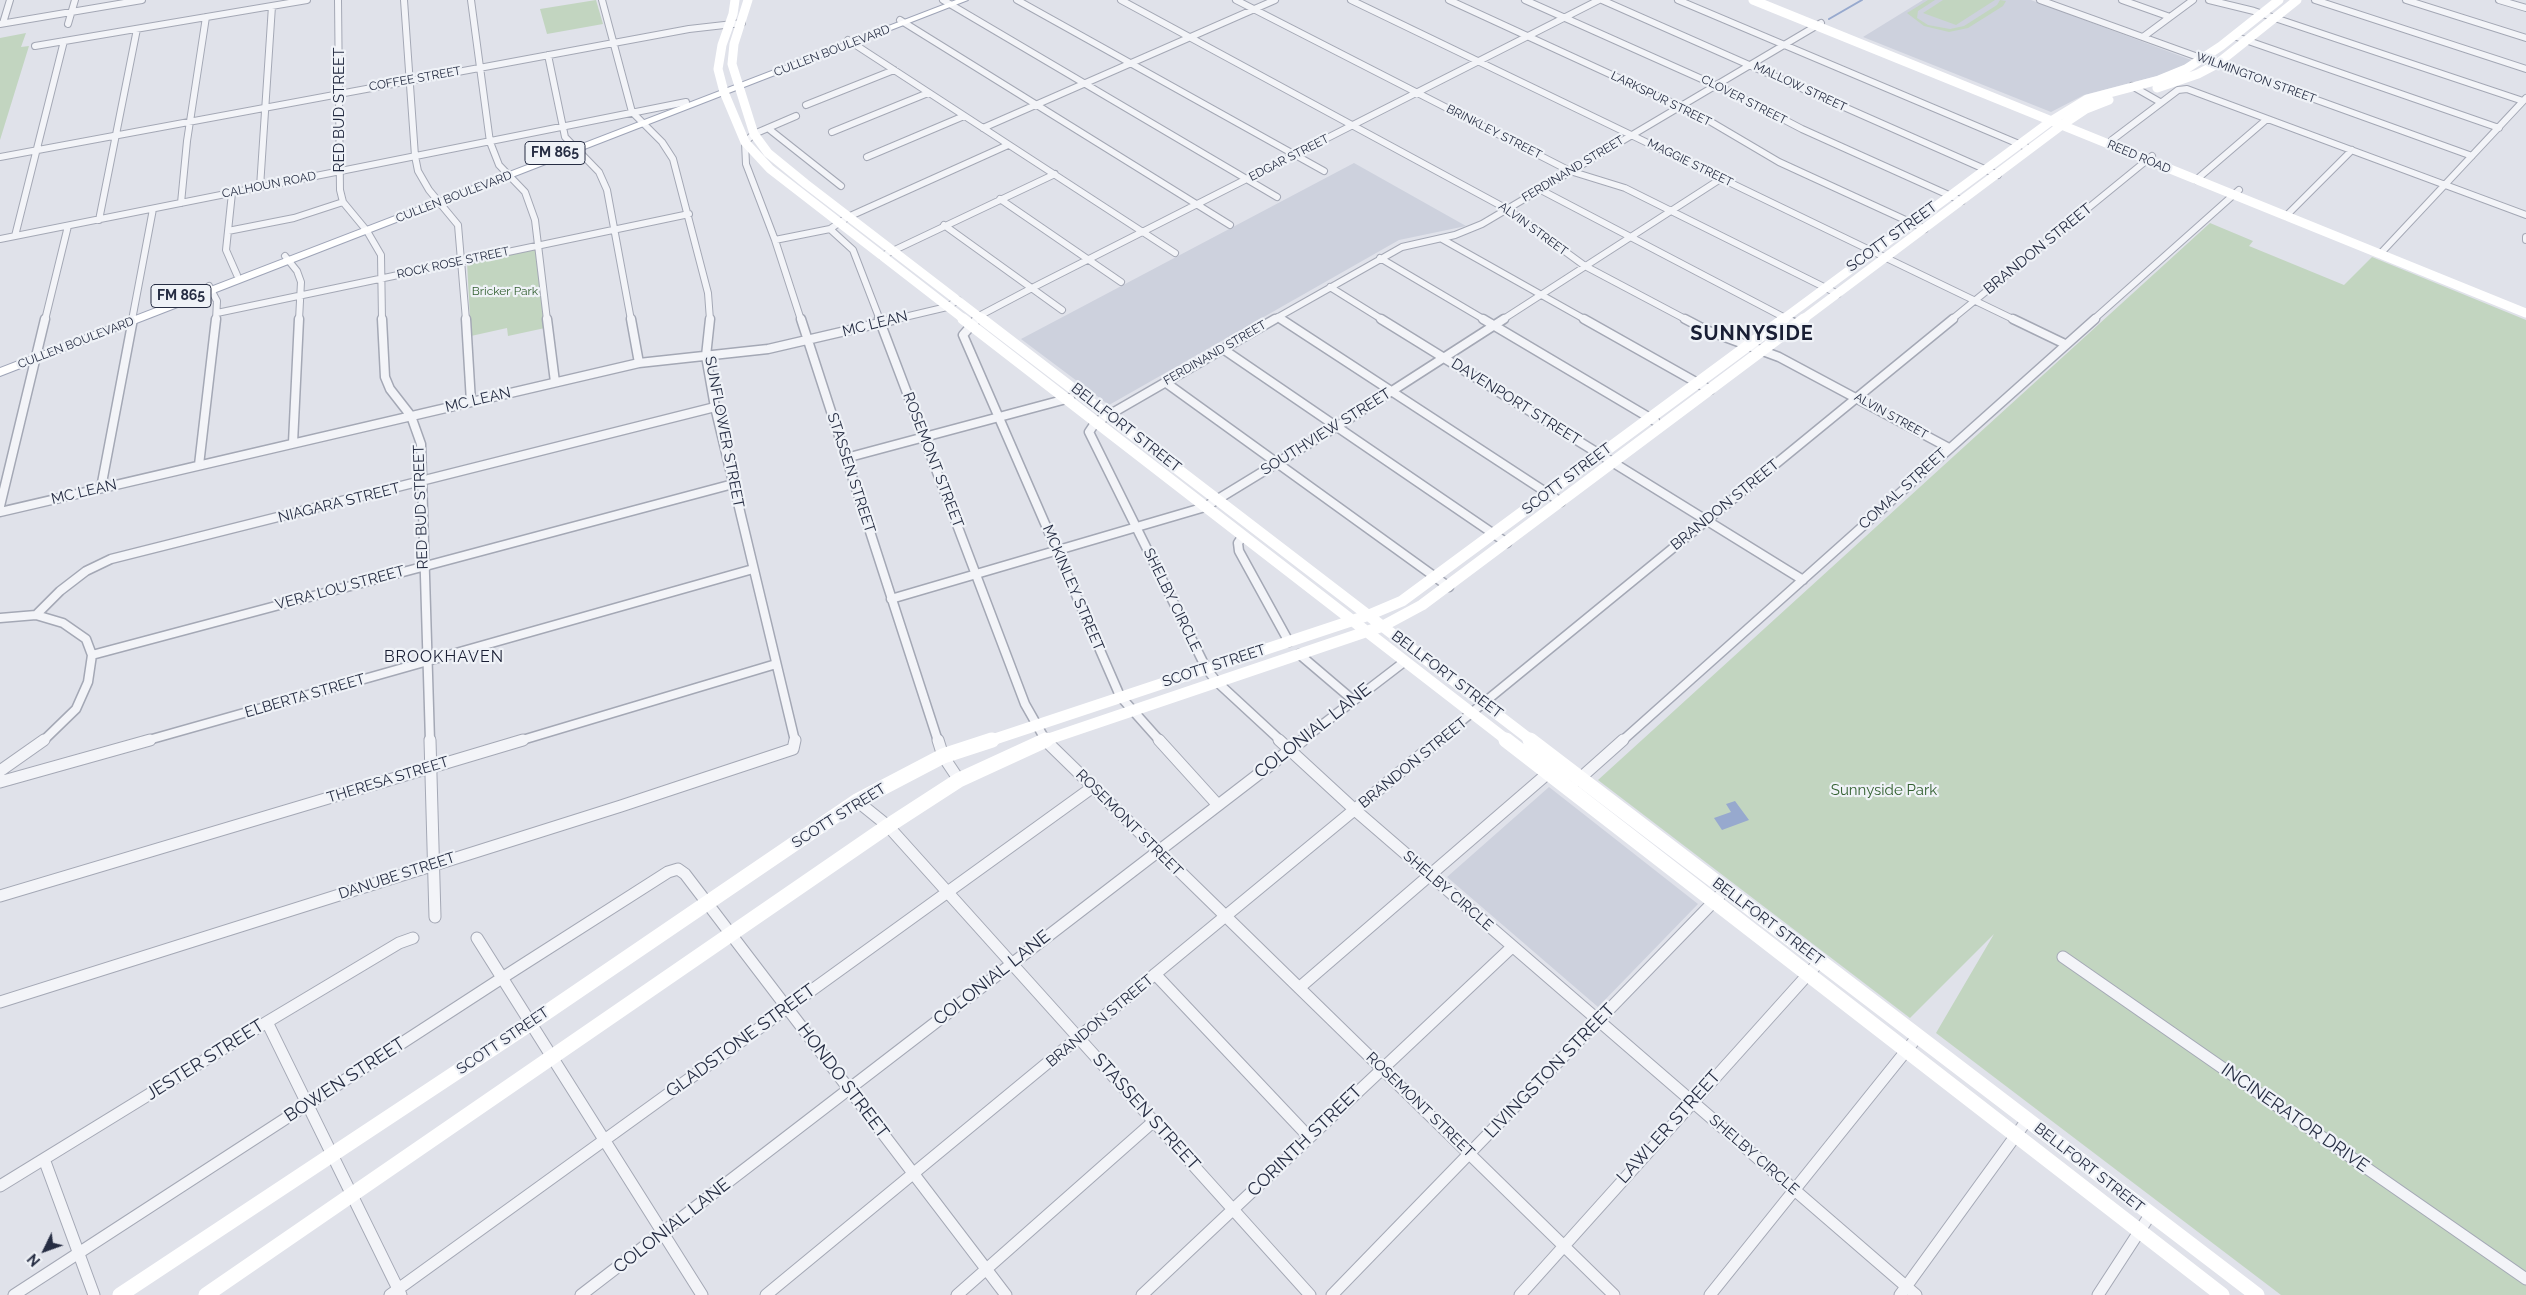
<!DOCTYPE html>
<html>
<head>
<meta charset="utf-8">
<style>
  body { margin:0 }
  #map { position:relative; width:2526px; height:1295px; overflow:hidden; background:#e0e2ea; font-family:Raleway,sans-serif }
  canvas { display:block }
  .north { position:absolute; left:20px; top:1225px; width:50px; height:50px; -webkit-text-stroke:4px #eff2f7; paint-order:stroke; rotate:228deg; font-size:14px; font-weight:700; line-height:20px; text-align:center; color:#262d43 }
  .north::after { content:''; display:block; margin:auto; width:18px; height:22px; background:#262d43; clip-path:polygon(50% 0,100% 100%,50% 72%,0 100%) }
</style>
</head>
<body>
<div id="map">
<canvas width="2526" height="1295"></canvas>
<div class="north">N</div>
</div>
<script>
const c = document.querySelector('canvas').getContext('2d');
c.lineJoin = 'round';
function fill(path, color) {
  c.fillStyle = color;
  c.fill(path, 'evenodd');
}
function toPath(rows) {
  const path = new Path2D();
  for (const r of rows) {
    path.moveTo(r[0], r[1]);
    for (let i = 2; i < r.length; i += 2) path.lineTo(r[i], r[i + 1]);
  }
  return path;
}
function trace(path, color, width, dash) {
  c.strokeStyle = color;
  c.lineWidth = width;
  c.lineCap = dash ? 'butt' : 'round';
  c.setLineDash(dash || []);
  c.stroke(path);
}
function label(font, color, halo, rows, align = 'center') {
  c.font = font + ' Raleway,sans-serif';
  c.lineWidth = 4.5;
  c.setLineDash([]);
  c.textBaseline = 'middle';
  c.strokeStyle = halo;
  c.fillStyle = color;
  for (const [text, x, y, turn = 0] of rows) {
    c.save();
    c.translate(x, y);
    c.rotate((+turn || 0) * Math.PI / 180);
    c.textAlign = isNaN(turn) ? turn : align;
    if (halo) c.strokeText(text, 0, 0);
    c.fillText(text, 0, 0);
    c.restore();
  }
}
const built = toPath([
  [1923,0,2031,0,2194,61,2161,75,2084,95,2051,112,1863,37],
  [1354,163,1466,226,1399,240,1109,405,1021,339],
  [1549,787,1698,904,1598,1007,1447,877]
]);
const green = toPath([
  [596,0,603,24,547,34,540,9],
  [1928,0,1935,0,1918,11,1917,18,1928,25,1950,29,1964,26,1997,5,2000,0,2006,1,2003,6,1968,28,1949,32,1924,26,1907,13],
  [1943,0,1995,0,1956,25,1923,13],
  [26,33,21,47,29,46,0,140,0,38],
  [2210,223,2253,241,2249,246,2344,285,2372,257,2526,320,2526,1295,2281,1295,1936,1033,1994,934,1910,1018,1598,780],
  [536,248,545,328,508,336,507,328,471,336,467,262]
]);
const water = toPath([
  [1735,801,1749,820,1722,830,1714,818,1731,812,1726,804]
]);
const stream = toPath([
  [1829,19,1862,0]
]);
const streetFar2 = toPath([
  [338,0,340,190,343,202,367,231,381,255,382,320],
  [404,0,415,156,418,171,429,190,458,225,466,320],
  [471,0,490,142,499,165,525,192,535,220,547,320],
  [602,0,632,112,662,142,673,159,708,293,710,320],
  [943,0,1277,197],
  [1017,0,1324,171],
  [1121,0,1507,209,1585,266,1687,320],
  [1236,0,1570,171,1625,188,1838,294],
  [1351,0,2015,320],
  [1449,0,1701,116,1779,162,1925,229],
  [1525,0,1733,93,1802,129,1962,201],
  [1602,0,1998,175],
  [1678,0,2026,147],
  [2040,0,2472,156],
  [2122,0,2170,17],
  [2209,0,2254,11,2523,101],
  [2315,0,2526,69],
  [2406,0,2526,38],
  [2499,0,2526,8],
  [900,20,1230,225],
  [3,23,10,0],
  [0,24,142,0],
  [68,24,75,0],
  [2234,36,2499,128],
  [2143,37,2193,0],
  [848,40,1175,253],
  [35,46,307,0],
  [548,55,565,137,599,172,607,190,631,320],
  [2132,86,2160,102],
  [806,105,894,70],
  [796,116,754,134,745,142,746,164,775,240,801,320],
  [983,128,1275,0],
  [769,129,841,186],
  [832,132,928,93],
  [2112,140,2178,90,2187,89,2526,215],
  [0,157,689,29,742,23],
  [867,157,964,116],
  [2196,180,2267,119],
  [260,187,272,6],
  [1539,189,1789,320],
  [232,193,226,250,237,275],
  [1000,199,1121,282],
  [181,203,187,141,206,17],
  [2286,216,2352,150],
  [99,220,137,29],
  [944,225,1062,310],
  [830,229,853,250,880,320],
  [228,231,294,218,343,202],
  [15,236,64,41],
  [2526,237,2526,240],
  [0,239,686,102],
  [1442,239,1586,320],
  [775,240,830,229,848,217,1008,145],
  [2380,254,2526,98],
  [285,256,297,271,301,282,299,320],
  [882,256,1055,174],
  [1380,258,1485,320],
  [209,286,217,301,216,320],
  [1330,287,1383,320],
  [217,313,689,214],
  [1278,317,1283,320],
  [45,320,68,226],
  [132,320,153,209],
  [892,320,947,307,958,300],
  [976,320,979,316,1032,288,1599,0],
  [1273,320,1402,247,1455,235,1482,224,1821,23],
  [1502,320,1722,178],
  [1951,320,2152,156],
  [2093,320,2239,190]
]);
const streetFar1 = toPath([
  [382,319,385,377,390,389,411,416,421,444,430,741],
  [466,319,471,402],
  [547,319,555,382],
  [631,319,639,363],
  [710,319,706,356,715,407,795,741],
  [801,319,938,741],
  [879,319,1025,704,1046,741],
  [977,319,963,335,1120,696,1160,741],
  [1275,319,1095,423,1089,432,1206,668,1216,681,1281,741],
  [1281,319,1561,502],
  [1381,319,1803,580],
  [1483,319,1655,421],
  [1584,319,1710,390],
  [1685,319,1706,330,1779,357,1949,448],
  [1786,319,1798,325],
  [2013,319,2065,344],
  [1223,349,1507,543],
  [1165,382,1449,587],
  [293,443,299,319],
  [846,458,1070,398],
  [199,465,216,319],
  [101,488,133,319],
  [0,506,45,319],
  [0,512,639,363,768,349,897,319],
  [1242,537,1238,543,1239,551,1289,642],
  [891,599,1205,507,1336,427,1504,319],
  [36,615,60,591,86,571,111,559,715,407],
  [0,618,36,615,63,623,86,639,92,655,88,682,76,709,43,741],
  [1299,654,1353,700],
  [92,655,733,484],
  [145,741,753,569],
  [519,741,776,664],
  [1301,741,1404,662],
  [1437,741,1953,319],
  [1622,741,2095,319]
]);
const street = toPath([
  [430,740,435,917],
  [938,740,943,756,959,780],
  [1045,740,1614,1295],
  [1159,740,1217,804],
  [1279,740,1355,810,1916,1295],
  [0,771,44,740],
  [1577,781,1623,740],
  [0,782,150,740],
  [857,801,888,826,1310,1295],
  [0,896,523,740],
  [477,938,702,1295],
  [2063,957,2526,1279],
  [1155,974,1308,1136],
  [1299,988,1547,774],
  [0,1002,621,806,793,749,795,740],
  [267,1022,401,1295],
  [44,1159,94,1295],
  [0,1186,267,1022,399,943,413,938],
  [14,1295,502,978,668,872,678,869,685,874,1006,1295],
  [390,1295,1093,787],
  [581,1295,1303,740],
  [766,1295,1439,740],
  [957,1295,1154,1121],
  [1142,1295,1512,947],
  [1332,1295,1726,889],
  [1520,1295,1820,961],
  [1710,1295,1918,1036],
  [1900,1295,2027,1120],
  [2098,1295,2150,1215]
]);
const secondaryFar2 = toPath([
  [735,0,733,14,722,45,718,69,724,92,745,142,770,169,965,320],
  [748,0,734,44,732,64,754,134,768,153,806,184,983,320],
  [1753,0,2526,313],
  [2157,88,2198,74,2217,64,2297,0],
  [1782,320,2051,121,2087,99,2159,80,2186,69,2221,46,2279,0],
  [1802,320,2062,125,2086,109,2109,100]
]);
const secondaryFar1 = toPath([
  [963,319,1508,741],
  [982,319,1532,741],
  [989,741,1369,615,1402,601,1784,319],
  [1043,741,1383,626,1422,605,1804,319]
]);
const secondary = toPath([
  [1506,740,2222,1295],
  [1530,740,2257,1295],
  [120,1295,531,1023,857,801,943,756,992,740],
  [206,1295,888,826,959,780,1046,740]
]);
const primary = toPath([
  [956,0,968,0,0,376,0,368,956,0]
]);
const farStreetnames = [
  ["CULLEN BOULEVARD",832,51,-21],
  ["WILMINGTON STREET",2256,78,20],
  ["COFFEE STREET",415,79,-10],
  ["MALLOW STREET",1800,87,25],
  ["LARKSPUR STREET",1661,99,26],
  ["CLOVER STREET",1744,100,27],
  ["BRINKLEY STREET",1494,132,27],
  ["REED ROAD",2139,157,23],
  ["EDGAR STREET",1289,158,-27],
  ["MAGGIE STREET",1690,163,26],
  ["FERDINAND STREET",1573,169,-31],
  ["CALHOUN ROAD",269,185,-11],
  ["CULLEN BOULEVARD",454,197,-21],
  ["ALVIN STREET",1533,229,36],
  ["ROCK ROSE STREET",453,263,-12],
  ["CULLEN BOULEVARD",76,343,-21],
  ["FERDINAND STREET",1215,353,-30],
  ["ALVIN STREET",1891,416,29]
];
const farParknames = [
  ["Bricker Park",505,291]
];
const shields = [
  [555,153,60],
  [181,296,60]
];
const shieldNames = [
  ["FM 865",555,153],
  ["FM 865",181,296]
];
const streetNames = [
  ["RED BUD STREET",339,110,-90],
  ["SCOTT STREET",1892,237,-36],
  ["BRANDON STREET",2038,249,-39],
  ["MC LEAN",875,324,-14],
  ["MC LEAN",478,400,-13],
  ["DAVENPORT STREET",1516,402,32],
  ["BELLFORT STREET",1126,428,38],
  ["SUNFLOWER STREET",724,432,79],
  ["SOUTHVIEW STREET",1326,432,-32],
  ["ROSEMONT STREET",933,460,69],
  ["STASSEN STREET",851,473,72],
  ["SCOTT STREET",1567,479,-37],
  ["COMAL STREET",1903,489,-42],
  ["MC LEAN",84,492,-13],
  ["NIAGARA STREET",339,503,-14],
  ["BRANDON STREET",1725,505,-39],
  ["RED BUD STREET",421,507,-92],
  ["VERA LOU STREET",340,588,-15],
  ["MCKINLEY STREET",1073,588,67],
  ["SHELBY CIRCLE",1172,600,64],
  ["SCOTT STREET",1214,666,-18],
  ["BELLFORT STREET",1447,675,37],
  ["ELBERTA STREET",305,696,-16],
  ["BRANDON STREET",1413,763,-39],
  ["THERESA STREET",388,780,-17],
  ["SCOTT STREET",839,816,-32],
  ["ROSEMONT STREET",1129,823,45],
  ["DANUBE STREET",397,876,-18],
  ["SHELBY CIRCLE",1448,891,41],
  ["BELLFORT STREET",1768,922,37],
  ["BRANDON STREET",1100,1021,-40],
  ["SCOTT STREET",503,1041,-34],
  ["ROSEMONT STREET",1420,1105,44],
  ["SHELBY CIRCLE",1754,1155,41],
  ["BELLFORT STREET",2089,1168,38]
];
const parkNames = [
  ["Sunnyside Park",1884,790]
];
const neighbourhoodNames = [
  ["BROOKHAVEN",444,657]
];
const nearStreetnames = [
  ["COLONIAL LANE",1313,731,-38],
  ["COLONIAL LANE",992,978,-38],
  ["GLADSTONE STREET",741,1041,-36],
  ["JESTER STREET",205,1060,-32],
  ["LIVINGSTON STREET",1550,1071,-46],
  ["BOWEN STREET",345,1080,-33],
  ["HONDO STREET",843,1081,53],
  ["STASSEN STREET",1146,1112,48],
  ["INCINERATOR DRIVE",2295,1118,35],
  ["LAWLER STREET",1669,1127,-48],
  ["CORINTH STREET",1305,1141,-44],
  ["COLONIAL LANE",672,1226,-38]
];
const districtNames = [
  ["SUNNYSIDE",1752,334]
];
fill(built, '#cdd1dd');
fill(green, '#c2d5c0');
fill(water, '#97a9ce');
trace(stream, '#97a9ce', 2);
trace(streetFar2, '#a4a8b5', 8);
trace(streetFar1, '#a4a8b5', 11);
trace(street, '#a4a8b5', 13);
trace(primary, '#9ea4b7', 2);
trace(streetFar2, '#f3f4f8', 6);
trace(streetFar1, '#f3f4f8', 8);
trace(street, '#f3f4f8', 11);
trace(secondaryFar2, '#fff', 9);
trace(secondaryFar1, '#fff', 11);
trace(secondary, '#fff', 15);
fill(primary, '#fff');
label('12px', '#262d43', '#eff2f7', farStreetnames);
label('12px', '#346132', '#eff2f7', farParknames);
for (const [x, y, w] of shields) {
  const box = new Path2D();
  box.roundRect(x - w / 2, y - 11.5, w, 23, 4);
  c.fillStyle = '#eff2f7';
  c.fill(box);
  trace(box, '#262d43', 1);
}
label('bold 14px', '#262d43', null, shieldNames);
label('15px', '#262d43', '#eff2f7', streetNames);
label('15px', '#346132', '#eff2f7', parkNames);
c.letterSpacing = '1px';
label('16px', '#191e34', '#eff2f7', neighbourhoodNames);
c.letterSpacing = '0px';
label('18px', '#262d43', '#eff2f7', nearStreetnames);
c.letterSpacing = '1px';
label('bold 20px', '#191e34', '#eff2f7', districtNames);
c.letterSpacing = '0px';
</script>
</body>
</html>
